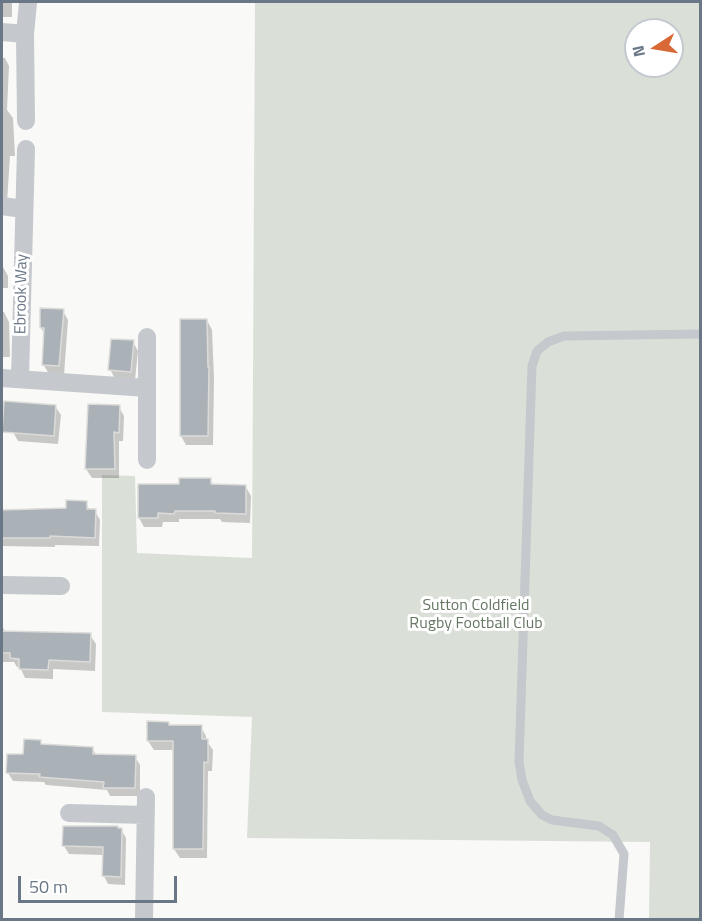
<!DOCTYPE html>
<html>
<head>
<meta charset="utf-8">
<style>
  body { margin:0 }
  #map { position:relative; width:702px; height:921px; overflow:hidden; background:#f9f9f7; font-family:"Titillium Web",sans-serif }
  canvas { display:block }
  .frame { position:absolute; inset:0; border:3px solid #6a7786; pointer-events:none }
  .north { position:absolute; left:624px; top:18px; width:60px; height:60px; box-sizing:border-box; background:#fff; border:2px solid #c3c9cf; border-radius:50%; rotate:258deg; font-size:16px; font-weight:700; line-height:24px; text-align:center; color:#6a7786 }
  .north::after { content:''; display:block; margin:auto; width:21px; height:27px; background:#d86937; clip-path:polygon(50% 0,100% 100%,50% 72%,0 100%) }
  .scale { position:absolute; left:18px; top:876px; width:159px; height:27px; box-sizing:border-box; border:3px solid #6a7786; border-top:0; padding-left:8px; font-size:18px; line-height:21px; white-space:nowrap; color:#6a7786; -webkit-text-stroke:4px #fff; paint-order:stroke }
</style>
</head>
<body>
<div id="map">
<canvas width="702" height="921"></canvas>
<div class="frame"></div>
<div class="north">N</div>
<div class="scale">50 m</div>
</div>
<script>
const c = document.querySelector('canvas').getContext('2d');
c.lineJoin = 'round';
function fill(path, color) {
  c.fillStyle = color;
  c.fill(path, 'evenodd');
}
function toPath(rows) {
  const path = new Path2D();
  for (const r of rows) {
    path.moveTo(r[0], r[1]);
    for (let i = 2; i < r.length; i += 2) path.lineTo(r[i], r[i + 1]);
  }
  return path;
}
function trace(path, color, width, dash) {
  c.strokeStyle = color;
  c.lineWidth = width;
  c.lineCap = dash ? 'butt' : 'round';
  c.setLineDash(dash || []);
  c.stroke(path);
}
function label(font, color, halo, rows, align = 'center') {
  c.font = font + ' "Titillium Web",sans-serif';
  c.lineWidth = 6;
  c.setLineDash([]);
  c.textBaseline = 'middle';
  c.strokeStyle = halo;
  c.fillStyle = color;
  for (const [text, x, y, turn = 0] of rows) {
    c.save();
    c.translate(x, y);
    c.rotate((+turn || 0) * Math.PI / 180);
    c.textAlign = isNaN(turn) ? turn : align;
    if (halo) c.strokeText(text, 0, 0);
    c.fillText(text, 0, 0);
    c.restore();
  }
}
const green = toPath([
  [255,2,700,2,700,919,649,919,650,842,247,838,252,717,102,712,102,475,135,476,137,553,252,558],
  [636,30,672,30,672,66,636,66]
]);
const shadow = toPath([
  [2,2,12,2,12,17,2,17],
  [2,58,5,58,9,66,7,110,13,118,15,156,10,156,7,202,2,202],
  [2,265,8,276,8,288,2,288],
  [63,311,68,320,64,375,49,374,43,364,45,335,41,328],
  [2,312,4,312,9,322,10,357,2,357],
  [207,320,212,330,214,378,213,445,186,445,181,436],
  [133,342,138,351,135,380,115,379,110,369],
  [55,406,61,415,58,444,18,441,13,432],
  [89,406,119,407,124,416,123,441,119,441,119,478,92,478,86,469],
  [210,479,214,486,246,487,251,496,250,523,222,522,220,519,179,519,179,522,163,522,162,527,144,527,139,518,181,486],
  [86,503,90,511,95,511,100,520,99,546,55,545,55,547,2,546,2,511,67,510],
  [2,627,6,632,90,635,96,644,95,671,53,669,53,679,25,678,20,667,17,667,14,662,2,662],
  [168,723,170,726,201,727,206,736,206,740,213,750,212,771,208,771,207,858,180,858,174,849,174,750,154,750,148,741],
  [40,741,43,746,92,748,97,756,135,757,140,765,140,796,110,796,107,790,46,785,44,782,13,781,8,773],
  [118,829,121,829,126,838,125,885,108,884,104,876,104,855,69,854,64,846]
]);
const building = toPath([
  [40,308,64,309,59,366,42,365,44,328,40,328,40,308],
  [180,319,207,319,208,367,209,367,208,436,180,436,180,319],
  [111,339,134,340,131,372,108,370,111,339],
  [4,401,56,405,54,436,2,432,4,401],
  [88,404,120,405,119,433,114,432,115,469,85,469,88,404],
  [179,478,211,478,211,484,246,485,246,514,215,513,215,511,175,511,174,514,158,513,158,518,138,518,138,484,179,484,179,478],
  [66,500,87,501,87,509,96,509,95,538,50,536,50,538,2,538,2,510,66,508,66,500],
  [2,631,91,633,90,662,49,660,48,670,19,669,19,659,10,658,10,653,2,653,2,631],
  [147,721,169,722,169,725,202,725,202,739,208,739,208,763,204,762,203,849,173,849,173,741,147,741,147,721],
  [24,739,41,740,41,744,93,747,93,754,136,755,135,788,103,788,104,782,39,777,40,774,6,773,7,754,23,754,24,739],
  [63,826,118,826,118,828,122,828,121,877,102,876,103,847,62,846,63,826]
]);
const lane = toPath([
  [619,920,624,854,613,835,599,826,552,820,542,815,530,801,522,780,519,762,532,366,537,351,548,342,564,336,700,334]
]);
const street = toPath([
  [2,32,25,34],
  [26,121,25,34,28,3],
  [2,206,23,209],
  [147,337,147,460],
  [2,378,147,388],
  [20,379,26,149],
  [2,585,61,586],
  [69,813,146,815],
  [144,920,146,797]
]);
const streetNames = [
  ["Ebrook Way",22,294,-89]
];
const parkNames = [
  ["Sutton Coldfield",476,606],
  ["Rugby Football Club",476,624]
];
fill(green, '#dae0d8');
fill(shadow, '#0003');
fill(building, '#aab1b7');
trace(building, '#dbdbd9', 1.5);
trace(lane, '#c5c8cc', 9);
trace(street, '#c5c8cc', 18);
label('16px', '#6a7786', '#fff', streetNames);
label('16px', '#667864', '#fff', parkNames);
</script>
</body>
</html>
